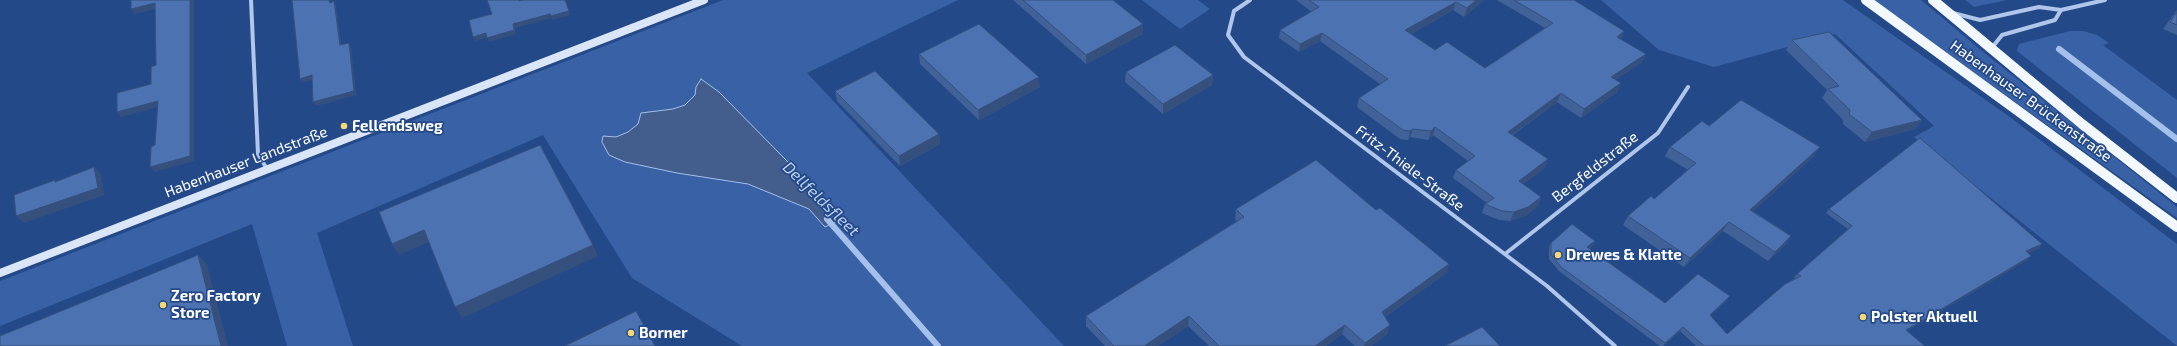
<!DOCTYPE html>
<html>
<head>
<meta charset="utf-8">
<style>
  body { margin:0 }
  canvas { display:block; background:#244989 }
</style>
</head>
<body>
<canvas width="2177" height="346"></canvas>
<script>
const c = document.querySelector('canvas').getContext('2d');
c.lineJoin = 'round';
function fill(path, color) {
  c.fillStyle = color;
  c.fill(path, 'evenodd');
}
function toPath(rows) {
  const path = new Path2D();
  for (const r of rows) {
    path.moveTo(r[0], r[1]);
    for (let i = 2; i < r.length; i += 2) path.lineTo(r[i], r[i + 1]);
  }
  return path;
}
function trace(path, color, width, dash) {
  c.strokeStyle = color;
  c.lineWidth = width;
  c.lineCap = dash ? 'butt' : 'round';
  c.setLineDash(dash || []);
  c.stroke(path);
}
function label(font, color, halo, rows, align = 'center') {
  c.font = font + ' "Exo 2",sans-serif';
  c.lineWidth = 3.5;
  c.setLineDash([]);
  c.textBaseline = 'middle';
  c.strokeStyle = halo;
  c.fillStyle = color;
  for (const [text, x, y, turn = 0] of rows) {
    c.save();
    c.translate(x, y);
    c.rotate((+turn || 0) * Math.PI / 180);
    c.textAlign = isNaN(turn) ? turn : align;
    if (halo) c.strokeText(text, 0, 0);
    c.fillText(text, 0, 0);
    c.restore();
  }
}
const green = toPath([
  [723,0,958,0,807,73,1064,346,742,346,632,278,543,135,317,233,353,346,287,346,252,224,0,326,0,281],
  [1142,0,1198,0,1210,9,1180,29],
  [1601,0,1843,0,2007,115,2177,244,2177,346,1914,137,1934,126,1835,34,1714,67,1659,50],
  [1873,0,1921,0,1982,51,2177,207,2177,218],
  [1965,0,2007,0,1974,7],
  [2070,31,2083,31,2097,35,2109,43,2103,45,2177,100,2177,178,2017,51,2019,44]
]);
const water = toPath([
  [701,79,719,92,787,161,837,221,825,227,809,209,748,184,677,173,625,162,609,155,602,142,603,136,616,137,628,132,638,124,641,113,673,109,685,105,695,95,696,87,701,79]
]);
const stream = toPath([
  [2059,49,2177,139],
  [827,219,938,346]
]);
const street = toPath([
  [251,0,258,154,267,169],
  [1250,0,1234,11,1228,35,1244,57,1547,286,1615,346],
  [1953,13,1980,20,2039,7,2061,10,2105,0],
  [1991,49,2002,35,2055,20,2061,10],
  [1505,254,1658,133,1688,87]
]);
const secondary = toPath([
  [0,273,704,0]
]);
const primary = toPath([
  [1866,0,2177,227],
  [1933,0,2082,124,2177,198]
]);
const wall = toPath([
  [1013,0,1113,0,1143,34,1086,64],
  [1296,0,1484,0,1464,17,1453,10,1411,34,1435,50,1485,68,1545,28,1497,0,1574,0,1624,31,1621,39,1642,62,1615,80,1621,83,1617,92,1581,118,1557,102,1513,135,1545,168,1523,184,1541,197,1538,206,1525,216,1510,221,1499,220,1482,213,1485,204,1487,203,1453,178,1456,170,1468,161,1433,135,1428,140,1410,137,1408,140,1400,139,1357,107,1359,98,1380,84,1320,41,1299,52,1279,38,1280,30,1312,12],
  [2177,10,2177,35,2163,29],
  [1792,40,1922,120,1915,129,1865,142,1843,124,1843,120,1822,98,1827,90,1786,50],
  [919,54,1040,87,979,120,920,64],
  [1126,72,1213,75,1212,85,1163,114,1125,82],
  [835,91,939,134,940,144,900,166,837,101],
  [1709,126,1814,156,1753,211,1791,236,1785,245,1768,261,1723,231,1684,267,1623,225,1628,216,1654,199,1688,170,1665,156,1670,147],
  [1236,209,1376,210,1449,264,1446,273,1385,317,1387,334,1371,346,1355,346,1342,334,1326,346,1209,346,1188,326,1158,346,1105,346,1086,326,1086,316,1237,221,1235,219],
  [1829,209,2042,244,2038,249,2028,253,2031,256,2027,260,1907,331,1925,346,1696,346,1680,331,1663,346,1660,346,1559,271,1549,259,1549,247,1551,243,1595,241,1593,245,1588,249,1665,303,1727,300,1710,316,1727,334,1795,279,1794,278,1797,274,1848,229,1826,213]
]);
const shadedWall = toPath([
  [190,0,194,0,194,161,154,172,150,167],
  [566,0,570,15,552,20,552,18,515,28,516,34,489,42,487,38,513,24],
  [1476,0,1484,0,1464,17,1467,8],
  [334,1,336,5,342,49,340,45],
  [1456,2,1453,10,1403,38,1405,30],
  [155,3,159,8,134,14,131,9],
  [1143,24,1143,34,1086,64,1086,55],
  [1624,31,1620,40,1617,37],
  [486,33,488,37,475,41,473,37],
  [1322,33,1320,41,1299,52,1300,44],
  [349,43,351,47,356,95,316,106,313,102],
  [1646,54,1642,62,1607,85,1611,77],
  [312,75,314,79,302,83,300,79],
  [1213,75,1212,85,1163,114,1163,104],
  [1039,77,1040,87,979,120,978,110],
  [1621,83,1617,92,1581,118,1584,109],
  [1561,93,1557,102,1505,140,1508,132],
  [158,101,162,106,121,117,117,112],
  [1922,120,1915,129,1865,142,1872,132],
  [1435,127,1433,135,1428,140,1431,131],
  [1413,129,1410,137,1408,140,1410,131],
  [939,134,940,144,900,166,899,156],
  [1820,147,1814,156,1744,219,1750,210],
  [1548,159,1545,168,1515,190,1519,181],
  [94,167,101,174,104,195,24,223,16,216],
  [1541,197,1538,206,1525,216,1510,221,1514,212],
  [1729,222,1723,231,1684,267,1690,258],
  [424,230,431,241,399,255,392,244],
  [1791,236,1785,245,1768,261,1775,252],
  [1595,241,1593,245,1585,252,1587,247],
  [2042,244,2038,249,2022,256,2026,251],
  [593,245,598,256,462,318,455,307],
  [198,255,207,265,228,346,221,346],
  [2031,256,2027,260,1902,334,1906,330],
  [1449,264,1446,273,1379,321,1382,312],
  [1730,296,1727,300,1707,319,1710,315],
  [1189,316,1188,326,1158,346,1144,346],
  [1345,325,1342,334,1326,346,1315,346],
  [1390,325,1387,334,1371,346,1364,346,1365,343],
  [1683,327,1680,331,1663,346,1665,343]
]);
const building = toPath([
  [131,0,190,0,190,156,150,167,151,147,155,145,158,101,117,112,117,93,151,84,151,67,156,65,155,3,131,9,131,0],
  [292,0,329,0,330,3,334,1,340,45,349,43,354,91,313,102,312,75,300,79,292,0],
  [487,0,519,0,519,1,523,0,565,0,569,11,551,16,550,14,513,24,514,30,487,38,486,33,473,37,469,20,492,14,487,0],
  [1023,0,1113,0,1143,24,1086,55,1023,0],
  [1309,0,1476,0,1467,8,1456,2,1405,30,1435,50,1447,42,1485,68,1553,23,1514,0,1574,0,1624,31,1617,37,1646,54,1611,77,1621,83,1584,109,1561,93,1508,132,1548,159,1519,181,1541,197,1528,207,1514,212,1502,211,1485,204,1494,198,1456,170,1475,156,1435,127,1431,131,1413,129,1410,131,1403,130,1359,98,1388,79,1322,33,1300,44,1280,30,1319,7,1309,0],
  [2177,12,2177,25,2170,22,2177,12],
  [979,24,1039,77,978,110,919,54,979,24],
  [1829,32,1922,120,1872,132,1849,114,1850,110,1828,89,1839,86,1792,40,1829,32],
  [1175,45,1213,75,1163,104,1126,72,1175,45],
  [875,71,939,134,899,156,835,91,875,71],
  [1741,100,1820,147,1750,210,1791,236,1775,252,1729,222,1690,258,1628,216,1651,196,1654,199,1696,163,1670,147,1702,121,1709,126,1741,100],
  [1920,138,2042,244,2026,251,2031,256,1906,330,1925,346,1704,346,1683,327,1665,343,1561,267,1551,254,1551,243,1572,224,1595,241,1587,247,1665,303,1698,274,1730,296,1710,315,1727,334,1785,284,1801,276,1797,274,1852,226,1829,209,1920,138],
  [540,145,593,245,455,307,424,230,392,244,379,212,540,145],
  [1316,160,1376,210,1380,208,1449,264,1382,312,1390,325,1365,343,1345,325,1315,346,1219,346,1189,316,1144,346,1114,346,1086,316,1244,217,1236,209,1316,160],
  [94,167,98,188,16,216,14,195,55,180,55,182,94,167],
  [198,255,221,346,0,346,0,336,198,255],
  [636,311,655,346,565,346,636,311],
  [1482,327,1500,346,1445,346,1482,327]
]);
const markers = [
  [344,126,4,"#f4d873"],
  [1558,255,4,"#f4d873"],
  [163,305,4,"#f4d873"],
  [1863,317,4,"#f4d873"],
  [631,333,4,"#f4d873"]
];
const streetNames = [
  ["Habenhauser Brückenstraße",2031,101,36],
  ["Habenhauser Landstraße",246,162,-21],
  ["Bergfeldstraße",1595,167,-38],
  ["Fritz-Thiele-Straße",1410,168,37]
];
const poiNames = [
  ["Fellendsweg",352,126],
  ["Drewes & Klatte",1566,255],
  ["Zero Factory",171,296],
  ["Store",171,313],
  ["Polster Aktuell",1871,317],
  ["Borner",639,333]
];
const waterNames = [
  ["Dellfeldsfleet",821,199,44]
];
fill(green, '#3861a6');
fill(water, '#435d8c');
trace(water, '#a4c0eb', 1);
trace(stream, '#a4c0eb', 6);
trace(street, '#b0c6ea', 4);
trace(secondary, '#dbe5f8', 8);
trace(primary, '#f3f7fe', 10);
fill(wall, '#416298');
fill(shadedWall, '#35507c');
fill(building, '#4c72b1');
trace(building, '#35507c', 1);
for (const [x, y, r, color] of markers) {
  const dot = new Path2D();
  dot.arc(x, y, r, 0, 2 * Math.PI);
  c.fillStyle = color;
  c.fill(dot);
  trace(dot, '#244989', 1.5);
}
label('15px', '#fff', '#244989', streetNames);
label('bold 15px', '#fff', '#244989', poiNames, 'left');
label('italic 16px', '#bcd0f1', '#244989', waterNames);
</script>
</body>
</html>
